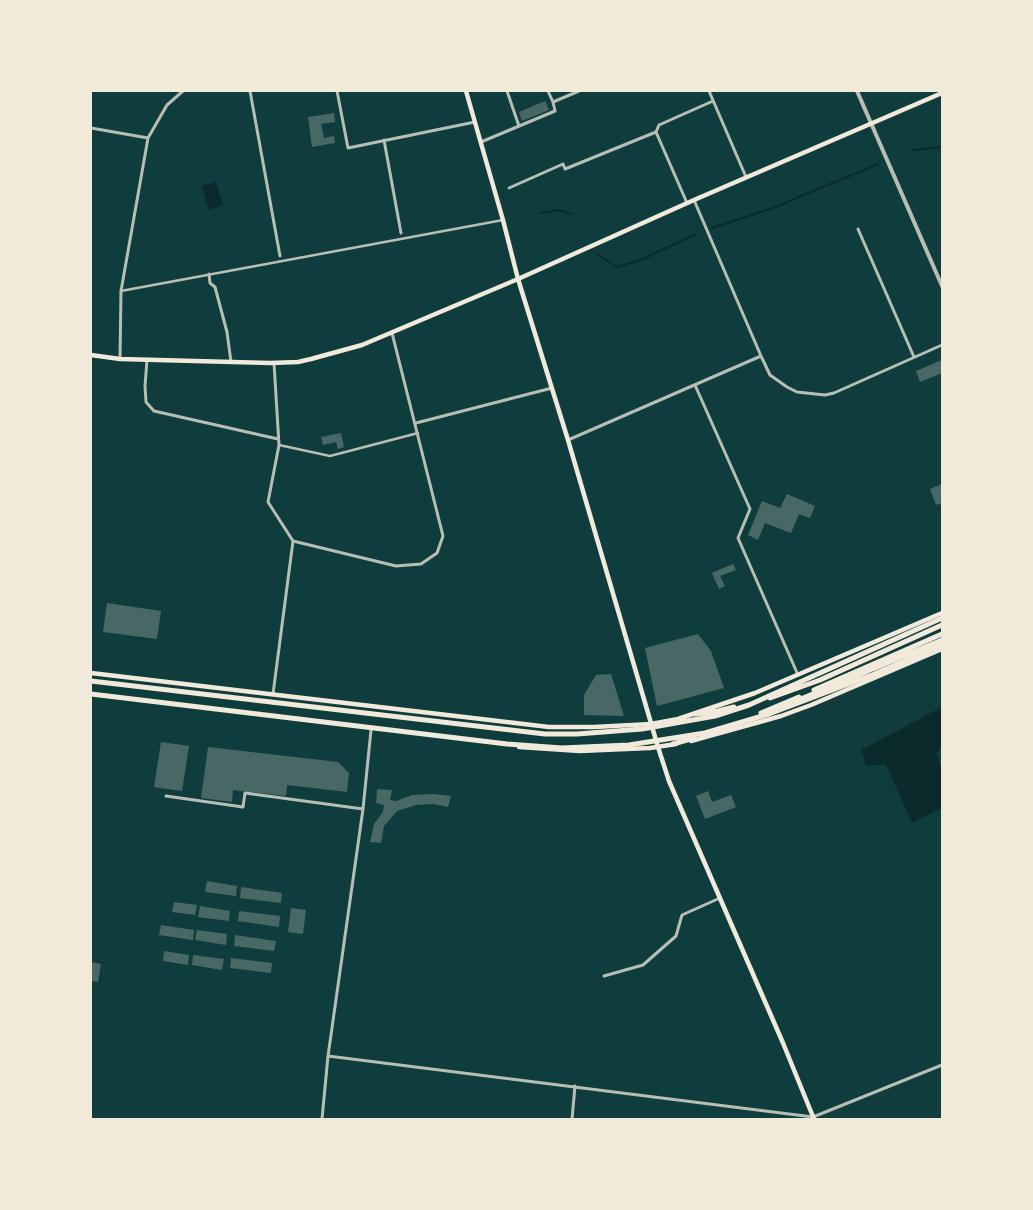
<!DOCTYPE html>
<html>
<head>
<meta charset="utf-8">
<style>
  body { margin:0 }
  #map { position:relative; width:1033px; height:1210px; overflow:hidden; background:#0f3d3e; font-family:Quicksand,sans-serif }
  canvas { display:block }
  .frame { position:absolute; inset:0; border:92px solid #f1e9da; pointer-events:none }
</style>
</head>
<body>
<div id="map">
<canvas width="1033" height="1210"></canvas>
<div class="frame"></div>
</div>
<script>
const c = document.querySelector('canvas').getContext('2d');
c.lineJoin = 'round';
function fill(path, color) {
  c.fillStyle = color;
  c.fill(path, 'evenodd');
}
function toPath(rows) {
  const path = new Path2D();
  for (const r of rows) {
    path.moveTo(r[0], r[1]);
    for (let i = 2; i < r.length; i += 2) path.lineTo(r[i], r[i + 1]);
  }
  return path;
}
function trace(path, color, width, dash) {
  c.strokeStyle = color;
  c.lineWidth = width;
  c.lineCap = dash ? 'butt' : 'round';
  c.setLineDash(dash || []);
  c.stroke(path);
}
const water = toPath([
  [216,182,223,205,209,210,202,186],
  [942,707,942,746,936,753,942,771,942,808,912,823,886,765,866,765,861,750]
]);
const stream = toPath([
  [913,150,942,147],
  [540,213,559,210,572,214],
  [712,228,773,208,878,164],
  [598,255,617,267,641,260,696,234]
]);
const building = toPath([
  [545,101,549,110,522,121,519,112],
  [334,113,335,122,321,124,324,138,334,136,335,143,312,147,308,117],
  [942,360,942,373,920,382,916,371],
  [341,433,344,447,338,449,336,442,323,445,321,437],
  [942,484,942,503,936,505,930,489],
  [787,494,815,506,810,518,799,514,791,533,765,523,758,540,748,535,762,501,780,508],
  [733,564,736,570,720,576,725,586,719,589,712,573],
  [107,603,161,611,157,639,103,632],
  [698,634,711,651,724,688,657,706,645,648],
  [611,674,624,716,584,715,584,695,596,675],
  [161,742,189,746,182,791,154,787],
  [208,747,338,762,349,773,347,792,287,785,286,796,233,790,232,802,201,798],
  [377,789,392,790,390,800,396,801,412,795,434,794,451,796,448,807,434,804,416,805,397,811,384,826,381,843,370,842,374,824,383,812,384,805,376,803],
  [708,791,712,802,731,795,736,807,705,819,696,796],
  [207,881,237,886,236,896,205,892],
  [241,887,282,893,281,903,240,898],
  [174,902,197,905,195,915,172,912],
  [200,906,230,911,229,921,198,917],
  [291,908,306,910,303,934,288,932],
  [239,911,280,916,279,927,238,921],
  [161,925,194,930,193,940,159,935],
  [197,930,227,934,226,945,195,940],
  [235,935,276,941,274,951,234,946],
  [164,951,189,955,188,965,163,961],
  [193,955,224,959,222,970,192,965],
  [231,958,272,963,271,973,230,968],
  [91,962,101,964,98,982,91,981]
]);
const pedestrian = toPath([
  [121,291,503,220],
  [279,445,330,456,418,433]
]);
const minor = toPath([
  [250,91,280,256],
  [337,91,348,148,475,122],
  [507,91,519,126],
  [548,91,553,102],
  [709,91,746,177],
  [91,128,148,138],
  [656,132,687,203],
  [384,140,401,233],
  [481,142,555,111,553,102,579,91],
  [509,188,563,164,565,169,656,132,659,125,713,101],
  [858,229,914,357],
  [209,274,210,283,215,287,227,332,231,362],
  [761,356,770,375,787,387,797,392,825,395,834,393,942,345],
  [120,359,121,291,148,138,167,105,183,91],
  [147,360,145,386,146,402,154,411,278,439],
  [695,385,750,509,738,538,798,675],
  [416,423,552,388],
  [568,440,761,356,694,200],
  [293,541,396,566,421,564,437,553,443,536,392,333],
  [273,694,293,541,268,502,279,445,274,363],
  [166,796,243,807,245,793,363,809],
  [604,976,643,965,676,936,682,915,720,898],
  [328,1056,813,1117,942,1065],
  [322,1119,328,1056,363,809,371,730],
  [572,1119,575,1086]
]);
const tertiary = toPath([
  [857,91,942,286]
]);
const secondary = toPath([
  [466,91,503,220,518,279,568,440,658,747,669,781,783,1043,814,1119],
  [91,355,120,359,270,363,298,362,311,359,362,345,518,279,694,200,942,93],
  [91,673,549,727,594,727,651,724,678,719,755,693,942,613],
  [691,741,781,716,811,705,942,649],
  [519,747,580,751,650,748,676,744]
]);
const trunk = toPath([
  [91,681,545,734,577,734,642,729,715,716,749,705,942,618],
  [814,690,942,634],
  [91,694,507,744,562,748,629,745,705,733,769,714,872,675,942,645],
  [770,698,820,680,942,625],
  [796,701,942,640],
  [761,713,799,697],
  [695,714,718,711,734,707],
  [673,744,694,738]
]);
fill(water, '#0a2a2b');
trace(stream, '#0a2a2b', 2);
fill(building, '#486865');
trace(pedestrian, '#b8beb3', 2.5);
trace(minor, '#b8beb3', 3);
trace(tertiary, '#b8beb3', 4);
trace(secondary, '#f1e9da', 4.5);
trace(trunk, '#f1e9da', 5);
</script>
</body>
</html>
